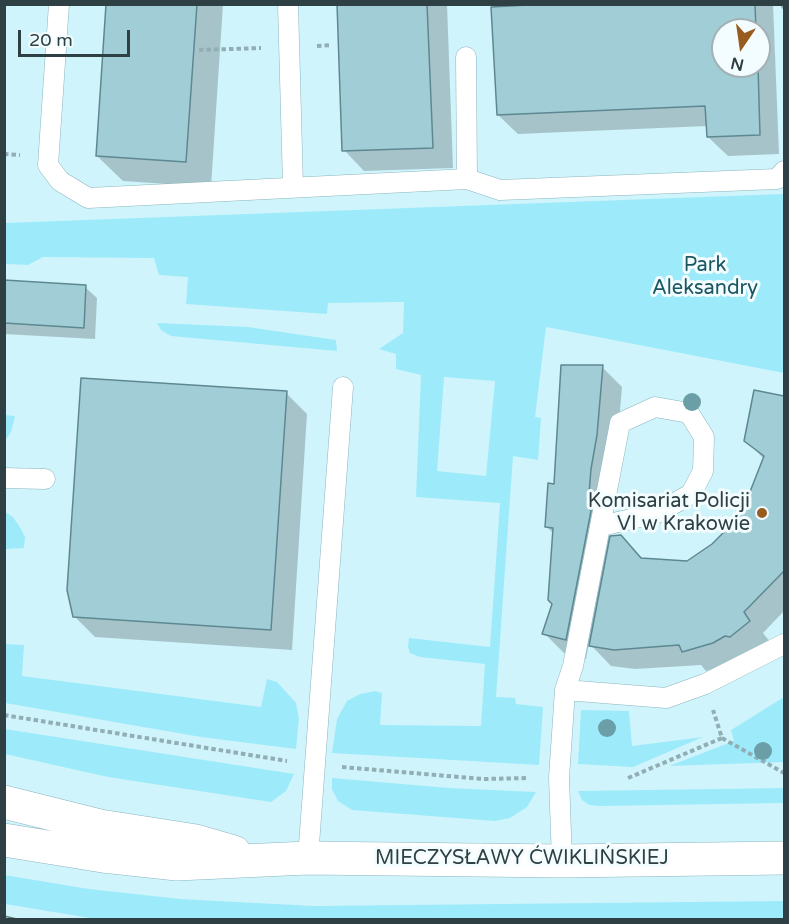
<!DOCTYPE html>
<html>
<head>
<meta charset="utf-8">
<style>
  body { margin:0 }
  #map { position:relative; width:789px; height:924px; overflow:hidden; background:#d0f4fc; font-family:"Varela Round",sans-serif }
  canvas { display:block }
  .frame { position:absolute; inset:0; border:6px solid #2e4044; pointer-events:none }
  .north { position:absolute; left:711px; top:18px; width:60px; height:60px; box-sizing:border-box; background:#f3fcfe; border:2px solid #a4b1b4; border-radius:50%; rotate:193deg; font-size:16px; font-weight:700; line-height:24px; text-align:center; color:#2e4044 }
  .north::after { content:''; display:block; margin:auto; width:21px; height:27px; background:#985c1e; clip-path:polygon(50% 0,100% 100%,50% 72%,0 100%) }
  .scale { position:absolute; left:18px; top:30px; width:112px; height:27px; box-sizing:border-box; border:3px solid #2e4044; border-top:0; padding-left:8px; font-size:18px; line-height:21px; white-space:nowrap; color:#2e4044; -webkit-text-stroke:4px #f3fcfe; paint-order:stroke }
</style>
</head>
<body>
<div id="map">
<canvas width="789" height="924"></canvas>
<div class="frame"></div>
<div class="north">N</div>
<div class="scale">20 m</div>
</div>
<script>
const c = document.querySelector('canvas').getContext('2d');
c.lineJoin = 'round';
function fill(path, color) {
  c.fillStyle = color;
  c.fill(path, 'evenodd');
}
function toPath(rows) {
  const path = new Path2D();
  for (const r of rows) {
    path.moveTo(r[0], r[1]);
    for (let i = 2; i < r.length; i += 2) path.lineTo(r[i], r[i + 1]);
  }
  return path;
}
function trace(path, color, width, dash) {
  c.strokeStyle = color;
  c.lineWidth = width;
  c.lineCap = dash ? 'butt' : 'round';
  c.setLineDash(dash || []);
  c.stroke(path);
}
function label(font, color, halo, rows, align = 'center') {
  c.font = font + ' "Varela Round",sans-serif';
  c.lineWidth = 6;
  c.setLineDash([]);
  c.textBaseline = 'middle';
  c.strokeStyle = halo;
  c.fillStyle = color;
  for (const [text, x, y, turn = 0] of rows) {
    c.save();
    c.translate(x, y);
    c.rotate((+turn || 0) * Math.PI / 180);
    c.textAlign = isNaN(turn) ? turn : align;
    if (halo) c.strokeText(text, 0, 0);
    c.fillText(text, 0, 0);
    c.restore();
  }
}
const green = toPath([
  [784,194,784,373,546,327,535,417,541,418,538,460,513,456,496,697,515,698,516,704,543,707,539,765,332,753,337,719,347,701,360,694,375,691,382,693,380,725,481,726,485,664,420,657,410,653,408,647,409,638,490,647,500,503,416,497,421,375,396,369,396,354,379,349,403,333,404,302,328,303,327,314,186,304,188,277,159,275,154,258,43,257,28,265,5,264,5,223],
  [444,377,495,381,486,476,437,471],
  [157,323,248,327,336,340,337,351,171,336,161,330],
  [5,415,15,416,11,432,5,441],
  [5,512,13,517,21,529,25,537,24,548,5,549],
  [4,644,24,645,22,676,261,707,267,679,277,682,296,703,299,719,296,749,201,737,5,703],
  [784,697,784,762,669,766,734,741,731,730],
  [581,710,629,711,632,746,703,737,633,767,578,764],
  [4,729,5,729,294,774,286,791,271,802,108,777,5,754],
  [332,778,449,788,536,792,527,807,510,818,495,821,352,810,338,801,332,789],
  [784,788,784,803,600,806,589,805,582,800,578,791],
  [4,875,89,889,180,899,313,906,784,901,784,919,96,919,5,904]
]);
const shadow = toPath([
  [107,4,223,4,211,187,123,181,97,156],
  [339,4,447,4,453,168,364,171,344,150],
  [581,4,773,4,779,154,728,156,708,137,707,126,518,134,498,115],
  [723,30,759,30,759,66,723,66],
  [4,282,85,287,97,298,95,339,4,334],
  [602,367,622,387,609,538,621,536,644,560,688,563,712,546,733,525,745,507,764,459,745,440,755,391,784,397,784,611,763,633,770,642,733,663,706,671,701,665,635,669,611,666,589,643,586,659,564,653,544,633,554,604,554,534,547,527,555,486],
  [286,393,307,414,292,650,95,637,74,616]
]);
const building = toPath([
  [106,4,197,4,186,162,96,156,106,4],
  [337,4,427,4,433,148,342,151,337,4],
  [546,4,755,4,756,30,723,30,723,66,758,66,760,135,707,137,705,106,497,115,491,7,546,4],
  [4,280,86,285,84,328,4,323,4,280],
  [561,365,603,365,597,435,591,469,588,506,591,511,566,640,542,634,552,604,548,600,553,528,545,527,548,483,554,484,561,365],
  [81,378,287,391,271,630,73,617,67,590,81,378],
  [754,390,784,396,784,571,744,612,750,621,730,637,725,636,713,643,682,652,679,645,614,650,589,646,610,536,621,535,641,558,687,561,712,544,732,524,744,507,764,456,744,441,754,390]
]);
const path = toPath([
  [782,4,784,8],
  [317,46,331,45],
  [199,50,261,48],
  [4,154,20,155],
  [4,715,287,761],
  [722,738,784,773],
  [342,767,483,779,529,778],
  [628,778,722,738,713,710]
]);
const service = toPath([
  [59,4,48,165,60,181,88,198,467,179,500,190,777,179,784,171],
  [288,4,293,187],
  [466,57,467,179],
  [4,478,45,479],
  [565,690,573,666,620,423,655,407,689,413,704,437,703,471,691,494,657,513,601,526],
  [308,858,343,387],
  [562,861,559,778,565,690,666,698,705,684,784,644]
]);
const tertiary = toPath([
  [4,802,100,826,196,841,234,852],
  [4,840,103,856,177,864,308,858,562,861,784,858]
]);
const tram = toPath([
  [4,916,21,920]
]);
const trees = [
  [692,402],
  [607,728],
  [763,751]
];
const markers = [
  [762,513,6,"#985c1e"]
];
const parkNames = [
  ["Park",705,266],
  ["Aleksandry",705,289]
];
const poiNames = [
  ["Komisariat Policji",750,502],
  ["VI w Krakowie",750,525]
];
const streetNames = [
  ["MIECZYSŁAWY ĆWIKLIŃSKIEJ",522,859]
];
fill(green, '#9debfa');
fill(shadow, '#0003');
fill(building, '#a0cdd6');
trace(building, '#5e8891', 1.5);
trace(service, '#8ab5be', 21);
trace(tertiary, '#8ab5be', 34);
trace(path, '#91aeb4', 4, [4.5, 3]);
trace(service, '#fff', 20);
trace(tertiary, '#fff', 33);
trace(tram, '#627a7f', 1.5);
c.fillStyle = '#6c9ea7';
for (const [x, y] of trees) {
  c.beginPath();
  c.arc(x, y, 9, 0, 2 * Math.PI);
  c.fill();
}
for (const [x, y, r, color] of markers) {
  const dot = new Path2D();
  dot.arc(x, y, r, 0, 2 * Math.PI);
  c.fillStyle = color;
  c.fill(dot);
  trace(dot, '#f3fcfe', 2);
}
label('20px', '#1a5762', '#f3fcfe', parkNames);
label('20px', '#2e4044', '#f3fcfe', poiNames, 'right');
label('20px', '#2e4044', '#f3fcfe', streetNames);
</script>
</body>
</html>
